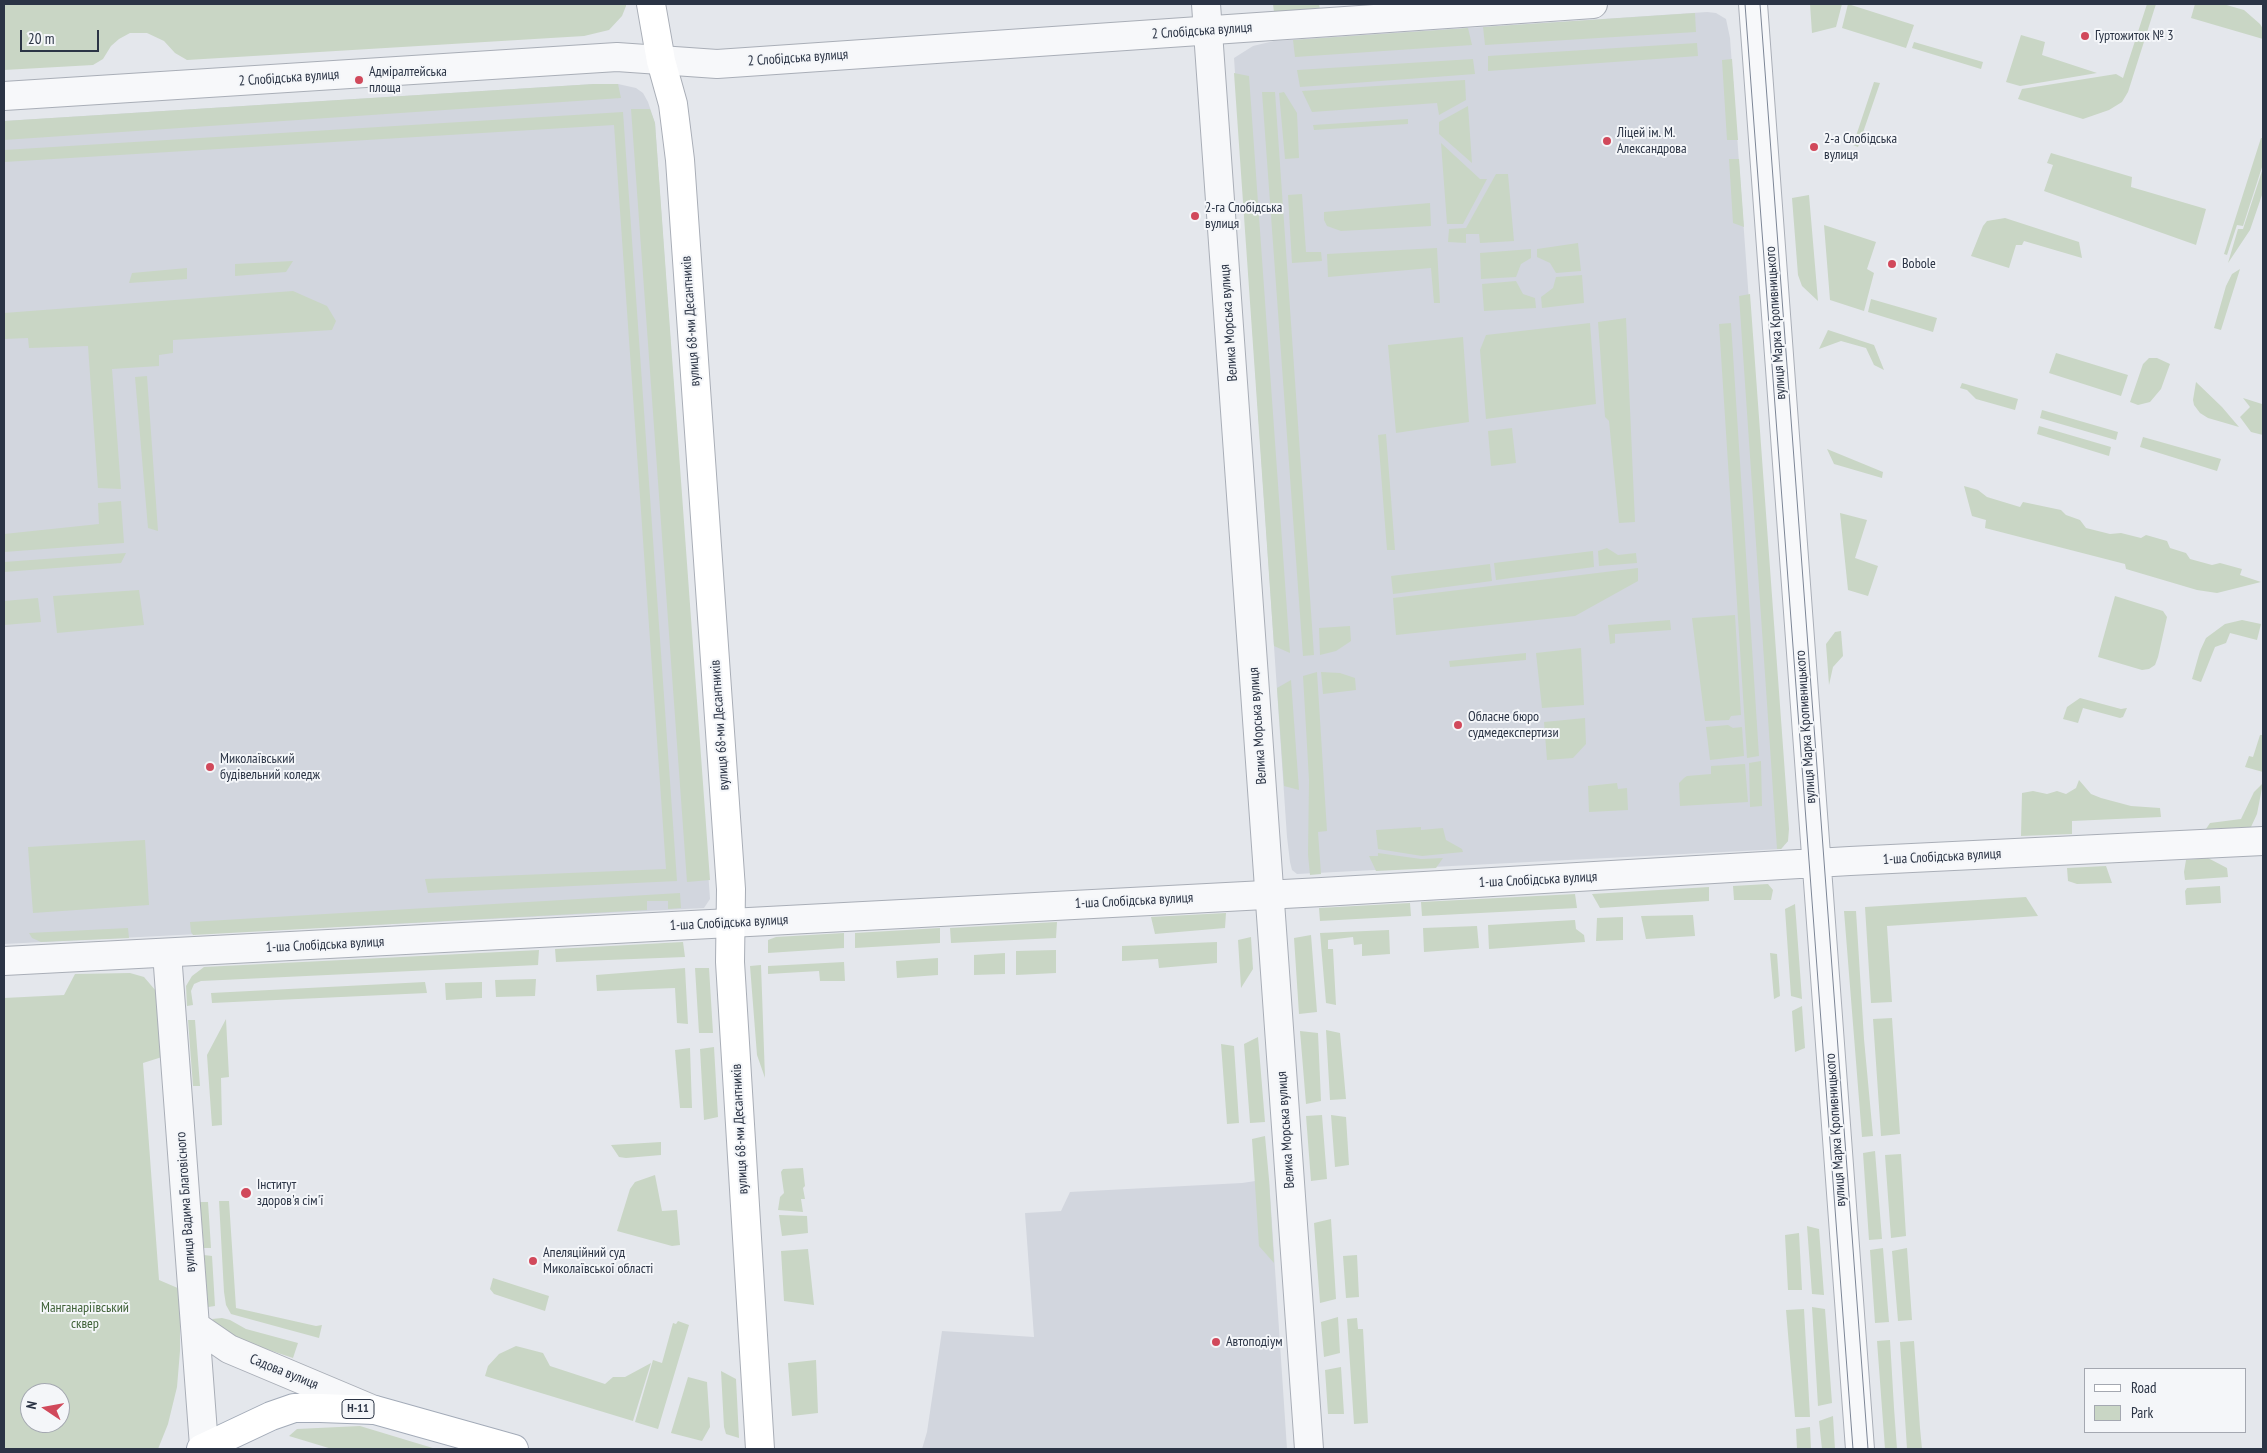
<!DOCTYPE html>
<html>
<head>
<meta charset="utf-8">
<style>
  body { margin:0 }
  #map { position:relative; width:2267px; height:1453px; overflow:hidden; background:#e4e7ec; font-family:"PT Sans Narrow",sans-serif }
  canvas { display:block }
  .frame { position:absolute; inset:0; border:5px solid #2b3445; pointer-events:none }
  .legend { position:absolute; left:2084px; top:1368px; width:162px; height:65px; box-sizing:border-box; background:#f4f6f9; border:1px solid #a4a8b1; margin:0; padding:6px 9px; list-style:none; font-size:15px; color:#2b3445 }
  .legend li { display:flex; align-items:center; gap:10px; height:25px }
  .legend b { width:25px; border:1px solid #a4a8b1 }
  .north { position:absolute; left:20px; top:1383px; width:50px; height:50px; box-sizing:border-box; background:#f4f6f9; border:1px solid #a4a8b1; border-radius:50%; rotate:282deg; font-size:14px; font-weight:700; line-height:20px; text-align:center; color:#2b3445 }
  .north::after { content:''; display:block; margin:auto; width:18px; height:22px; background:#d1495b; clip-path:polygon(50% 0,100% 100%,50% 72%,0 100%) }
  .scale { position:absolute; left:20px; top:30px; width:79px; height:22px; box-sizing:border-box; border:2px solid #2b3445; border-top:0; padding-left:6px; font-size:15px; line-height:18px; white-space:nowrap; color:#2b3445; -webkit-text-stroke:4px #f4f6f9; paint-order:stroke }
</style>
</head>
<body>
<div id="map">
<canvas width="2267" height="1453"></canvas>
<div class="frame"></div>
<ul class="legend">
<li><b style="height:6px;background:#fff"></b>Road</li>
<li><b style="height:14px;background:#c9d6c5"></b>Park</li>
</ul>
<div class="north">N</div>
<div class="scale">20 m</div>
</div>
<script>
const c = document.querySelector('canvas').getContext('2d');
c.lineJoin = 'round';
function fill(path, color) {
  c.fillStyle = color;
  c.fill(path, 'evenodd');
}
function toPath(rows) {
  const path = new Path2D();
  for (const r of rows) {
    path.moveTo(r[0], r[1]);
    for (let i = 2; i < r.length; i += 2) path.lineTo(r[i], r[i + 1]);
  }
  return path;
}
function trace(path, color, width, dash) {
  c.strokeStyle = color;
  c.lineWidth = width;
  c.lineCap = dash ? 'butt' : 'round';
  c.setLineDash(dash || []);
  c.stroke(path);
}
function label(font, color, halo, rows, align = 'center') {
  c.font = font + ' "PT Sans Narrow",sans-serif';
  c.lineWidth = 4;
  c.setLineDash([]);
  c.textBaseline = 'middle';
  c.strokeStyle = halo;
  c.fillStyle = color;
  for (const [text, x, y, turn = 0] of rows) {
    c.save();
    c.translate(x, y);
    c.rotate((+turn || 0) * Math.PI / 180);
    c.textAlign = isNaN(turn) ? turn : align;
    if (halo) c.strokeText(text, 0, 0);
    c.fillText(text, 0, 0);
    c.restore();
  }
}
const built = toPath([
  [1707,12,1716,13,1726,19,1730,38,1788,841,1781,849,1297,874,1292,870,1290,862,1287,837,1234,58,1253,46,1274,41],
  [594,84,618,84,636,88,643,93,648,102,655,123,710,899,704,908,4,944,4,121],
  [1269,1179,1287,1449,922,1449,927,1432,942,1331,1034,1337,1025,1213,1061,1211,1070,1192,1242,1183]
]);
const green = toPath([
  [4,4,626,4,626,6,622,16,609,30,584,36,187,60,175,53,164,41,147,33,130,33,119,39,111,46,103,59,93,65,4,70],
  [1273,4,1319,4,1320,9,1274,12],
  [1810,4,1842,4,1836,27,1812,33],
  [1848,4,1914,25,1906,48,1842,28],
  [2147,4,2156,4,2128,92,2122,102,2109,110,2083,119,2018,99,2022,89,2116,74,2123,78],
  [2195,4,2223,4,2244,10,2260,24,2263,29,2263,39,2191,18],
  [1695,13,1696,32,1485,45,1483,27],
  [1468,28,1472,45,1295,57,1293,40],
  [2021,35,2045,42,2042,55,2097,73,2020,86,2006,82],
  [1914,42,1983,62,1981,69,1912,48],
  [1697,43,1698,56,1488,71,1488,56],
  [1473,59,1475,74,1300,87,1297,70],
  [1732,59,1738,140,1727,140,1722,60],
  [1234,73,1249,76,1290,653,1274,646],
  [1465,80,1466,100,1439,115,1437,103,1312,112,1302,91],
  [1874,82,1880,83,1858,147,1853,145],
  [594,84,618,84,621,98,4,140,4,121],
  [1262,92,1275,92,1314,655,1303,656],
  [1284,92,1297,113,1299,158,1285,159,1279,93],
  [1468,106,1472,163,1439,134,1439,122],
  [631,109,650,109,655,123,710,880,687,882],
  [623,112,677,881,428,893,425,879,666,869,614,125,4,162,4,150],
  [1408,119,1408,124,1314,130,1313,125],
  [2261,138,2263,138,2263,164,2243,226,2237,225,2227,255,2224,254],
  [1441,143,1480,179,1487,179,1463,224,1447,224],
  [2051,153,2132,177,2131,187,2206,209,2196,245,2044,191,2053,165,2047,163],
  [1729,159,1739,159,1744,227,1733,223],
  [2263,168,2263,192,2250,230,2228,263,2238,229,2243,229],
  [1496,174,1508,174,1514,241,1480,243,1479,234,1466,234,1466,243,1448,242,1449,229,1466,228],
  [1302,194,1306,252,1321,252,1322,261,1292,263,1288,195],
  [1809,195,1818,301,1802,286,1798,275,1792,198],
  [1430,203,1431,226,1341,231,1327,226,1324,220,1324,212],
  [2005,218,2079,242,2082,258,2024,241,2022,245,2016,245,2009,268,1971,256,1983,226,1987,221],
  [1824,225,1876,242,1867,269,1874,273,1864,311,1830,300],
  [1578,243,1581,271,1556,273,1550,263,1537,257,1537,249],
  [1437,248,1440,303,1434,303,1431,268,1328,277,1327,254],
  [1531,249,1531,258,1521,264,1516,277,1481,279,1480,253],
  [293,261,286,272,235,276,235,264],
  [187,268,187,279,129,283,132,273],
  [2240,269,2221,330,2214,328,2226,286,2232,274],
  [1582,275,1584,303,1542,308,1541,297,1553,288,1556,277],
  [1516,281,1523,294,1535,298,1536,308,1484,311,1482,284],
  [293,291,327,306,336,321,332,330,173,340,173,353,159,355,159,366,112,369,121,489,98,488,88,346,29,348,28,338,4,339,4,313],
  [1750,294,1789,829,1788,841,1781,849,1777,849,1739,296],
  [1871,299,1937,318,1933,332,1868,312],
  [1626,318,1635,522,1619,523,1609,421,1605,417,1598,322],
  [1590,323,1596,404,1486,419,1480,350,1486,335],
  [1731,323,1759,756,1747,758,1719,324],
  [1828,330,1874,345,1884,370,1874,365,1866,348,1841,341,1819,349],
  [1463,337,1469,422,1396,433,1388,345],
  [2056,353,2128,375,2121,396,2049,373],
  [2149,358,2157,358,2170,364,2161,389,2150,402,2138,405,2130,402,2143,364],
  [147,376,158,531,148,528,135,377],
  [2196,382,2222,407,2239,427,2208,418,2200,413,2194,405,2193,400],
  [1962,383,2018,399,2015,410,1976,399,1967,390,1960,388],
  [2243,398,2262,404,2263,400,2263,435,2251,432,2240,417,2250,407],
  [2042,410,2118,432,2116,440,2040,418],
  [2039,426,2111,447,2109,456,2037,434],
  [1512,428,1516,463,1491,466,1488,431],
  [1386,434,1395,550,1387,550,1378,435],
  [2143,437,2221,459,2217,471,2140,447],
  [1827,449,1883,472,1882,478,1834,464],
  [1964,486,1978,490,1987,497,2020,507,2023,502,2061,510,2066,515,2080,520,2086,528,2110,534,2121,533,2141,538,2146,535,2167,541,2170,548,2186,553,2190,559,2212,565,2220,563,2242,569,2240,575,2261,582,2217,593,2197,590,2126,569,2125,564,1985,528,1986,520,1972,516],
  [121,501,124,543,4,552,4,534,99,524,98,503],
  [1840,513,1867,520,1855,558,1878,566,1868,596,1848,590],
  [1607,548,1618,555,1636,553,1637,563,1599,566,1598,551],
  [1593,551,1594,567,1496,580,1494,563],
  [126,553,121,563,4,572,4,562],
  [1490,564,1492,581,1393,594,1391,576],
  [1638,568,1638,581,1575,616,1396,635,1393,598],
  [139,590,144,625,57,633,53,596],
  [2115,596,2163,611,2167,617,2158,657,2155,665,2149,669,2142,670,2098,657],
  [38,598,41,622,4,625,4,601],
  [1735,615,1741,715,1731,716,1729,720,1705,721,1692,618],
  [1670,620,1671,630,1615,634,1615,643,1610,644,1608,625],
  [2242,620,2261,624,2257,640,2230,633,2226,643,2215,647,2201,682,2192,679,2200,651,2206,638,2225,624],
  [1350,626,1351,641,1336,651,1320,655,1319,628],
  [1841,631,1843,656,1833,667,1829,685,1826,644,1835,632],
  [1581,648,1584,705,1542,708,1536,653],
  [1526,653,1526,660,1450,667,1449,661],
  [1317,672,1327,831,1318,832,1321,874,1310,875,1308,854,1309,780,1303,676],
  [1321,672,1340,673,1355,678,1356,690,1323,694],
  [1291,680,1299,790,1284,786,1277,688],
  [2080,698,2121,709,2127,708,2123,717,2120,718,2083,708,2078,723,2063,719,2067,707],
  [1585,718,1586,744,1573,758,1547,760,1544,722],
  [1728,725,1733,728,1742,727,1744,756,1710,760,1706,727],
  [2260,735,2263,735,2263,772,2245,767,2249,756,2253,757],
  [1761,761,1762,806,1750,807,1749,763],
  [1745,764,1748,802,1680,806,1679,783,1684,778,1687,776,1711,774,1711,766],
  [2079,780,2091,794,2101,798,2131,806,2160,808,2161,817,2072,821,2072,834,2021,836,2022,793,2033,791,2047,794,2057,791,2066,794,2076,788],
  [1617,783,1618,789,1627,788,1628,810,1589,812,1588,786],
  [2263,783,2257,814,2251,827,2206,829,2210,823,2241,819,2254,792],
  [1421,827,1421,830,1443,828,1446,840,1462,849,1463,852,1422,856,1378,849,1376,830],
  [145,840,149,905,33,913,28,847],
  [1378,853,1421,859,1443,858,1436,868,1376,871,1369,856,1378,856],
  [2208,858,2227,868,2228,877,2185,880,2184,872,2186,860],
  [2106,866,2112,883,2077,884,2068,881,2067,868],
  [1768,884,1773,890,1771,900,1734,900,1733,886],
  [2220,886,2221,903,2186,905,2185,891,2187,888],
  [1709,887,1709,901,1600,908,1592,894],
  [680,893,681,908,668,909,668,901,647,901,647,910,193,935,191,932,190,922],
  [1575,894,1577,908,1422,916,1421,902],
  [2026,897,2038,916,1887,926,1892,1002,1871,1003,1865,907],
  [1410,903,1411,916,1320,921,1319,908],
  [1795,904,1802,999,1791,996,1785,909],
  [1844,911,1856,911,1864,1039,1873,1136,1862,1137],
  [1226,913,1225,928,1155,934,1151,917],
  [1693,915,1695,936,1646,939,1641,916],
  [1623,917,1623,940,1596,941,1597,918],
  [1575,920,1576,929,1584,935,1585,942,1489,949,1488,925],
  [1057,922,1056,938,951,943,950,928],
  [1477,926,1479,948,1424,952,1423,928],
  [128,928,129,938,41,942,32,938,29,933],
  [940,928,940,943,855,948,855,933],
  [1389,930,1390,954,1362,956,1362,944,1354,945,1353,937,1328,940,1328,949,1333,949,1336,1005,1326,1003,1320,933],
  [844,933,844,948,768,953,768,940,776,937],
  [1311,935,1317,1012,1299,1014,1294,938],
  [1251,937,1253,969,1241,988,1238,940],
  [683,942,685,957,556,962,555,949],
  [1217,942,1217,963,1159,968,1158,959,1122,961,1122,946],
  [539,950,538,965,201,981,194,984,191,991,193,1005,187,1006,186,986,192,976,204,967],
  [1056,950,1056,973,1016,975,1016,951],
  [1005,953,1005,974,974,975,974,955],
  [1770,953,1777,954,1780,996,1774,999],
  [938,958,938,975,897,978,896,961],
  [844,962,845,981,820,981,819,971,768,974,768,966],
  [761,965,765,1078,757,1055,750,966],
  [685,968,688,1024,677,1023,675,988,597,991,596,975],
  [695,968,709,968,713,1033,699,1033],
  [130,973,144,977,156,991,158,1003,162,1057,143,1063,159,1280,180,1289,180,1351,177,1387,168,1424,158,1449,4,1449,4,998,64,995,75,974],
  [30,1393,60,1393,60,1423,30,1423],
  [536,979,535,996,496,997,495,980],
  [425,982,427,993,212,1003,211,993],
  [482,982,482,998,446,1000,445,983],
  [1802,1006,1805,1048,1795,1052,1792,1011],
  [1892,1018,1900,1134,1881,1136,1873,1019],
  [226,1019,229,1077,221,1078,222,1125,212,1126,207,1055],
  [195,1020,200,1086,193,1086,188,1020],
  [1326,1030,1340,1033,1346,1099,1330,1100],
  [1300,1031,1318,1033,1321,1101,1306,1104],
  [1258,1037,1265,1122,1250,1123,1244,1044],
  [1221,1044,1234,1046,1239,1123,1227,1124],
  [714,1047,718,1117,704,1120,700,1049],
  [690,1048,692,1108,680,1108,675,1050],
  [1322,1115,1327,1179,1311,1181,1306,1116],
  [1331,1115,1346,1117,1349,1165,1335,1167],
  [1265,1136,1269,1179,1274,1263,1259,1246,1252,1139],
  [661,1142,661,1155,626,1158,619,1157,611,1145],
  [1875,1151,1882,1239,1869,1240,1863,1153],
  [1901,1154,1906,1236,1891,1238,1885,1155],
  [803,1168,805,1186,803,1188,805,1199,801,1199,803,1212,778,1210,780,1197,784,1193,781,1172,783,1169],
  [655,1175,662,1211,677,1210,680,1245,672,1246,617,1231,630,1189,635,1182],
  [219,1201,229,1201,236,1308,316,1326,322,1325,319,1338,231,1314,226,1305,224,1292],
  [200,1202,208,1202,211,1248,204,1248],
  [779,1215,807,1216,808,1233,782,1236],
  [1331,1219,1336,1299,1320,1303,1314,1223],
  [1807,1226,1819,1229,1824,1295,1812,1294],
  [1799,1233,1802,1290,1788,1290,1785,1235],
  [1883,1248,1889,1322,1875,1323,1870,1250],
  [1907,1248,1912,1320,1898,1321,1892,1251],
  [808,1249,814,1305,784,1301,781,1251],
  [204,1255,212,1256,215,1306,208,1307],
  [1357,1255,1359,1297,1346,1298,1343,1256],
  [493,1278,549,1296,545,1311,494,1294,490,1289],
  [1812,1307,1825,1309,1832,1403,1818,1406],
  [1804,1309,1810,1417,1795,1417,1786,1310],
  [1338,1317,1340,1353,1324,1357,1321,1322],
  [222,1318,230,1320,246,1329,298,1343,293,1358,227,1336,212,1319],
  [1357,1318,1358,1329,1363,1329,1368,1423,1354,1424,1347,1319],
  [678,1321,689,1325,658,1429,635,1422,653,1360,662,1363,673,1323,676,1324],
  [1890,1340,1894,1408,1897,1449,1885,1449,1877,1341],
  [1914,1341,1920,1428,1922,1449,1907,1449,1900,1342],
  [516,1346,543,1353,550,1366,605,1384,613,1377,625,1377,651,1363,633,1421,485,1376,488,1366,499,1354],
  [816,1360,818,1413,792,1416,788,1363],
  [1341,1367,1344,1414,1328,1414,1325,1370],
  [721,1371,736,1379,739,1438,726,1434,724,1427],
  [688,1377,707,1382,710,1427,702,1441,671,1433],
  [1833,1416,1835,1449,1822,1449,1819,1421],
  [360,1426,436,1449,332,1449,289,1436,297,1429],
  [1810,1427,1811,1449,1797,1449,1796,1429]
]);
const minor = toPath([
  [1753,4,1860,1449],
  [4,96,617,57,717,64,1593,4],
  [167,953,204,1446],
  [4,961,1322,892,1850,861,2263,841],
  [197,1327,229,1349,374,1410]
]);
const tertiary = toPath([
  [1206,4,1309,1449]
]);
const secondary = toPath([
  [651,4,661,61,673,104,680,160,731,889,730,962,760,1449]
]);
const primary = toPath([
  [201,1449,271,1416,294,1408,320,1408,375,1410,514,1449]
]);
const tram = toPath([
  [1745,4,1853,1449],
  [1760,4,1868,1449]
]);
const markers = [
  [2085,36,5,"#d1495b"],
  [359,80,5,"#d1495b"],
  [1607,141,5,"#d1495b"],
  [1814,147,5,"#d1495b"],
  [1195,216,5,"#d1495b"],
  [1892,264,5,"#d1495b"],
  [1458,725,5,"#d1495b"],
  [210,767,5,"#d1495b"],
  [246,1193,6,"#d1495b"],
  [533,1261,5,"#d1495b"],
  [1216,1342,5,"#d1495b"]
];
const shields = [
  [358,1409,32]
];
const shieldNames = [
  ["Н-11",358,1409]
];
const streetNames = [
  ["2 Слобідська вулиця",1202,31,-4],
  ["2 Слобідська вулиця",798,58,-4],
  ["2 Слобідська вулиця",289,78,-4],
  ["вулиця 68-ми Десантників",691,321,-94],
  ["Велика Морська вулиця",1229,323,-94],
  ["вулиця Марка Кропивницького",1776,323,-94],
  ["вулиця 68-ми Десантників",720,725,-94],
  ["Велика Морська вулиця",1258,726,-94],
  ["вулиця Марка Кропивницького",1806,727,-94],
  ["1-ша Слобідська вулиця",1942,857,-3],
  ["1-ша Слобідська вулиця",1538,880,-3],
  ["1-ша Слобідська вулиця",1134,901,-3],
  ["1-ша Слобідська вулиця",729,923,-3],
  ["1-ша Слобідська вулиця",325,945,-3],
  ["вулиця 68-ми Десантників",740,1129,-93],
  ["Велика Морська вулиця",1286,1130,-94],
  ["вулиця Марка Кропивницького",1836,1130,-94],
  ["вулиця Вадима Благовісного",186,1202,-94],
  ["Садова вулиця",284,1372,22]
];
const poiNames = [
  ["Гуртожиток № 3",2095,36],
  ["Адміралтейська",369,72],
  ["площа",369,88],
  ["Ліцей ім. М.",1617,133],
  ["Александрова",1617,149],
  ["2-а Слобідська",1824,139],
  ["вулиця",1824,155],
  ["2-га Слобідська",1205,208],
  ["вулиця",1205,224],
  ["Bobole",1902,264],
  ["Обласне бюро",1468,717],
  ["судмедекспертизи",1468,733],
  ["Миколаївський",220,759],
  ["будівельний коледж",220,775],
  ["Інститут",257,1185],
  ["здоров'я сім'ї",257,1201],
  ["Апеляційний суд",543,1253],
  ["Миколаївської області",543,1269],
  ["Автоподіум",1226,1342]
];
const parkNames = [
  ["Манганаріївський",85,1308],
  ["сквер",85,1324]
];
fill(built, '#d2d6de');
fill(green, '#c9d6c5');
trace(minor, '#a9aeb7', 30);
trace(tertiary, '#a9aeb7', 30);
trace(secondary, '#a9aeb7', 30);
trace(primary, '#a3abb8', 30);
trace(minor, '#f7f8fa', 28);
trace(tertiary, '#f7f8fa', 28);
trace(secondary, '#fff', 28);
trace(primary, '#fff', 28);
trace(tram, '#7d8696', 1);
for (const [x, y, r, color] of markers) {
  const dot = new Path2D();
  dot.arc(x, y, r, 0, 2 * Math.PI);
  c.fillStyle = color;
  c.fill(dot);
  trace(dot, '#f4f6f9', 2);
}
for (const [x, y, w] of shields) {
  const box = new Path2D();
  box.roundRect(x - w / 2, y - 9.5, w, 19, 4);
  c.fillStyle = '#f4f6f9';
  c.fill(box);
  trace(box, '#2b3445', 1);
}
label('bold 12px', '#2b3445', null, shieldNames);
label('14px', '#2b3445', '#f4f6f9', streetNames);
label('14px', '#2b3445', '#f4f6f9', poiNames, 'left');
label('14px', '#3f6138', '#f4f6f9', parkNames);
</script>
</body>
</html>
